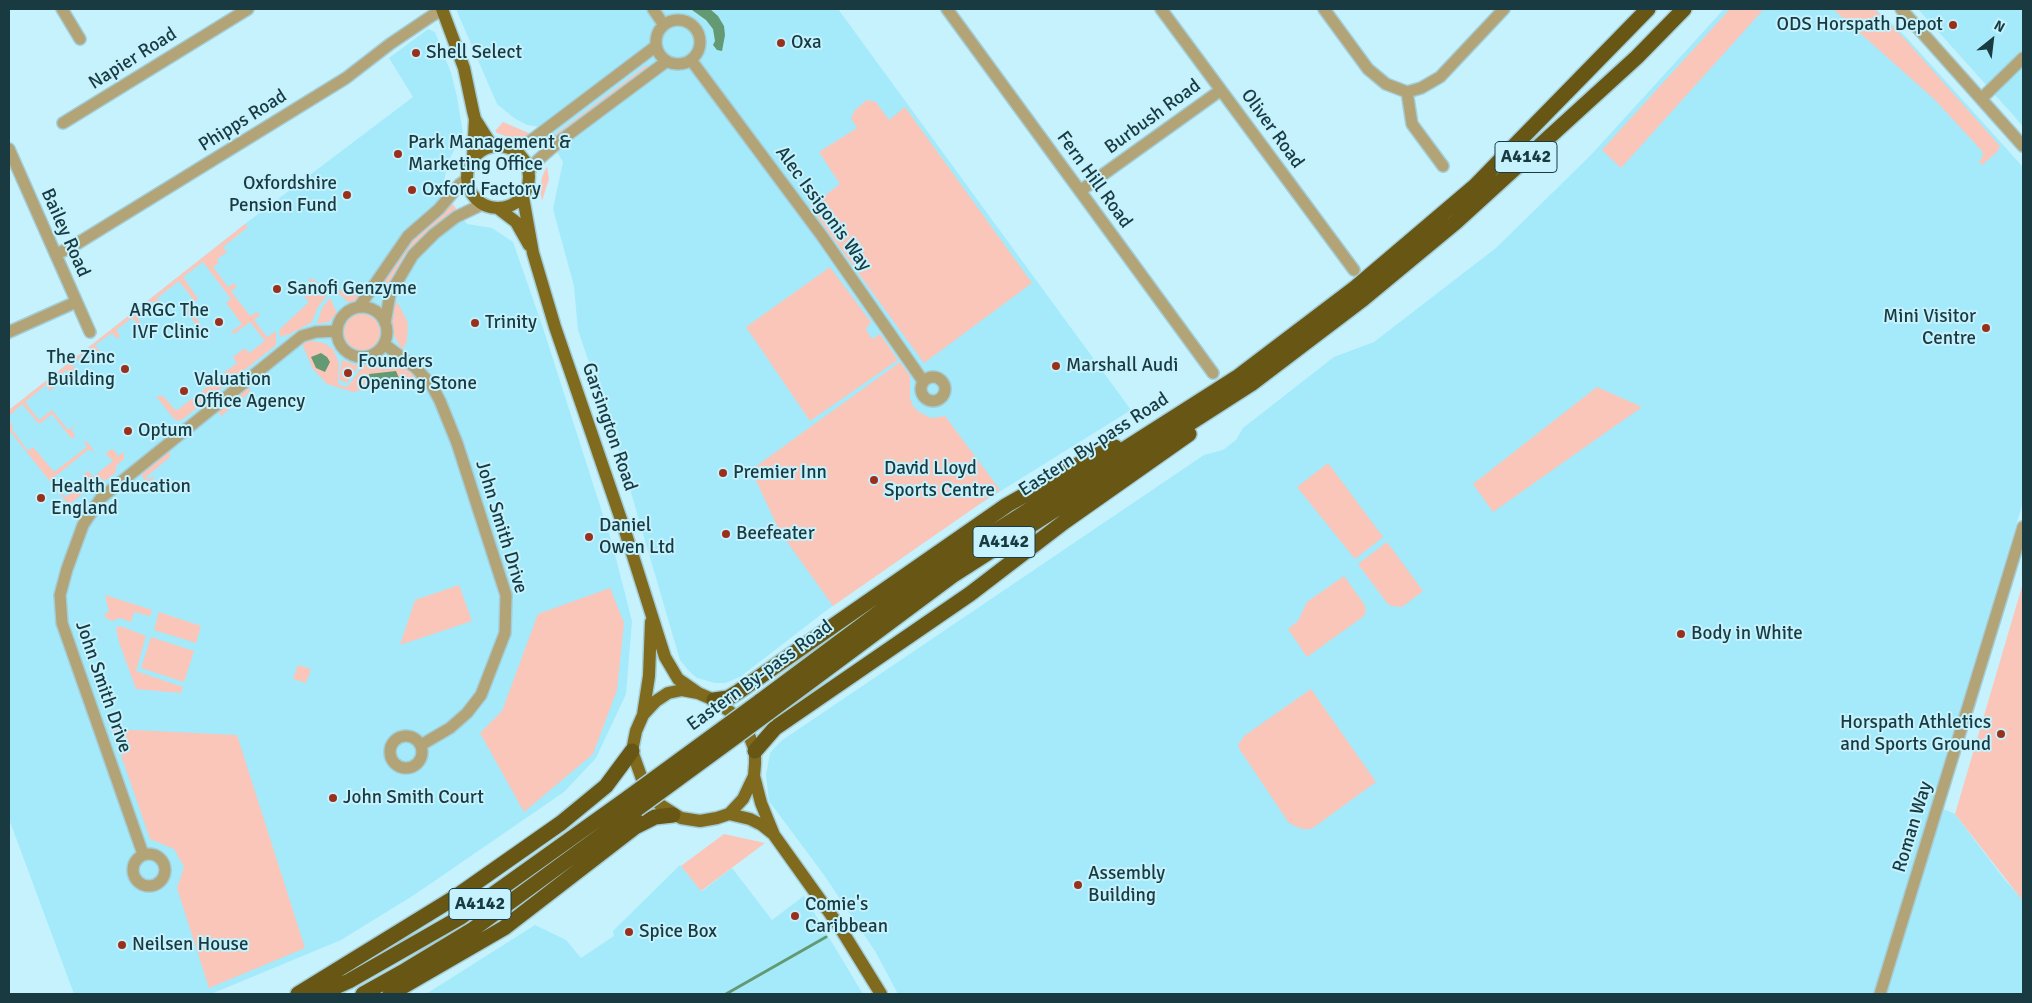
<!DOCTYPE html>
<html>
<head>
<meta charset="utf-8">
<style>
  body { margin:0 }
  #map { position:relative; width:2032px; height:1003px; overflow:hidden; background:#c5f2fd; font-family:Signika,sans-serif }
  canvas { display:block }
  .frame { position:absolute; inset:0; border:10px solid #193a41; pointer-events:none }
  .north { position:absolute; left:1967px; top:15px; width:50px; height:50px; -webkit-text-stroke:4px #c5f2fd; paint-order:stroke; rotate:29deg; font-size:14px; font-weight:700; line-height:20px; text-align:center; color:#193a41 }
  .north::after { content:''; display:block; margin:auto; width:18px; height:22px; background:#193a41; clip-path:polygon(50% 0,100% 100%,50% 72%,0 100%) }
</style>
</head>
<body>
<div id="map">
<canvas width="2032" height="1003"></canvas>
<div class="frame"></div>
<div class="north">N</div>
</div>
<script>
const c = document.querySelector('canvas').getContext('2d');
c.lineJoin = 'round';
function fill(path, color) {
  c.fillStyle = color;
  c.fill(path, 'evenodd');
}
function toPath(rows) {
  const path = new Path2D();
  for (const r of rows) {
    if (r.length === 3) {
      path.moveTo(r[0] + r[2], r[1]);
      path.arc(r[0], r[1], r[2], 0, 2 * Math.PI);
      continue;
    }
    path.moveTo(r[0], r[1]);
    for (let i = 2; i < r.length; i += 2) path.lineTo(r[i], r[i + 1]);
  }
  return path;
}
function trace(path, color, width, dash) {
  c.strokeStyle = color;
  c.lineWidth = width;
  c.lineCap = dash ? 'butt' : 'round';
  c.setLineDash(dash || []);
  c.stroke(path);
}
function label(font, color, halo, rows, align = 'center') {
  c.font = font + ' Signika,sans-serif';
  c.lineWidth = 4;
  c.setLineDash([]);
  c.textBaseline = 'middle';
  c.strokeStyle = halo;
  c.fillStyle = color;
  for (const [text, x, y, turn = 0] of rows) {
    c.save();
    c.translate(x, y);
    c.rotate((+turn || 0) * Math.PI / 180);
    c.textAlign = isNaN(turn) ? turn : align;
    if (halo) c.strokeText(text, 0, 0);
    c.fillText(text, 0, 0);
    c.restore();
  }
}
const built = toPath([
  [456,9,838,9,1131,410,930,535,823,613,740,677,725,683,715,683,697,678,689,671,680,660,618,448,578,330,574,286,553,209,563,162,542,127,527,125,514,118,497,104],
  [1724,9,1876,9,1905,36,2023,167,2023,502,1931,804,1955,814,2004,879,2023,900,2023,994,898,994,875,951,824,875,769,801,766,775,770,753,781,741,1204,455,1223,450,1236,440,1243,428,1334,357,1374,342,1496,248,1590,156],
  [1918,9,2023,9,2023,127,2014,116],
  [428,29,435,32,451,73,457,97,463,133,448,162,444,181,446,197,467,224,492,228,513,242,543,328,612,543,632,621,626,694,596,758,564,792,414,895,341,940,211,994,74,994,9,819,9,410,245,224,413,97,389,58],
  [680,865,702,891,732,868,772,920,804,896,863,994,426,994,535,925,566,940,581,958,614,936,613,931]
]);
const green = toPath([
  [1730,9,1764,9,1621,168,1602,150],
  [1833,9,1874,9,1904,38,2000,146,1997,152,1982,165,1979,162,1983,156,1982,151,1934,99],
  [647,65,649,68,546,144,545,142],
  [867,100,876,102,889,120,905,107,1032,283,924,363,810,207,840,184,819,152,857,128,851,118,855,110],
  [503,122,531,134,530,138,516,140,497,133,495,131],
  [547,166,549,179,542,201,540,190,542,177],
  [453,204,457,210,421,238,400,264,386,289,381,286,407,245],
  [245,224,248,227,223,247,227,252,217,259,219,263,213,267,228,287,234,283,237,287,231,291,250,316,257,312,260,315,254,320,267,337,276,331,276,345,183,419,179,421,174,419,156,396,163,396,176,411,211,384,208,380,214,375,217,378,237,363,233,357,245,348,249,353,265,341,250,322,234,334,231,332,242,324,226,303,231,299,203,262,183,277,198,299,190,305,193,310,192,312,205,331,202,337,198,331,188,339,186,337,198,327,183,308,193,299,179,281,157,298,161,304,158,306,153,301,136,314,140,322,138,324,132,318,116,330,120,336,117,339,112,333,95,345,100,352,96,355,91,350,72,364,76,370,71,375,67,370,52,381,55,387,50,391,46,385,25,402,39,420,52,410,68,430,80,421,71,429,75,436,73,438,71,438,52,414,39,424,22,404,9,416,9,410],
  [830,267,871,322,866,329,872,339,880,334,898,360,810,421,746,327],
  [310,278,323,286,327,295,318,307,312,322,290,334,279,337,280,329,309,302,300,291,301,289,307,292,312,283,308,280],
  [359,285,368,286,357,301,348,302,337,292,347,287],
  [330,298,337,313,329,322,317,324,322,308],
  [394,299,400,307,408,323,407,341,402,350,393,334,391,318],
  [362,332,18],
  [311,339,312,341,324,343,333,349,339,363,338,384,345,387,348,386,364,365,377,362,396,364,396,362,413,372,417,378,353,392,327,384,313,369,302,344],
  [342,360,359,366,347,383,339,380],
  [900,362,910,376,910,398,913,406,919,412,931,418,945,416,1000,490,833,606,780,532,751,470],
  [249,384,250,392,221,416,216,410],
  [1597,387,1642,407,1493,512,1473,484],
  [9,420,13,426,11,428,28,451,33,447,54,472,87,447,84,442,86,441,93,449,93,452,89,449,52,479,65,497,88,480,84,474,88,471,93,477,113,461,106,454,108,451,113,449,118,456,124,452,124,459,116,466,116,472,105,481,101,478,69,505,9,430],
  [186,434,187,436,170,450,170,457,146,477,148,480,153,476,154,478,151,480,156,486,150,487,142,476,143,470],
  [1328,463,1383,537,1355,559,1297,487],
  [1387,542,1423,591,1402,607,1391,606,1387,603,1358,564],
  [1344,576,1364,604,1366,610,1364,616,1307,657,1288,629,1298,621,1307,602],
  [2023,583,2023,901,1955,814],
  [459,585,472,621,400,645,415,600],
  [610,588,624,623,617,690,593,754,524,812,480,733,502,711,538,614],
  [105,595,152,610,150,616,134,612,131,622,120,618,112,621,106,618,104,614,109,612],
  [159,612,201,626,196,643,154,630],
  [120,626,146,636,136,671,183,687,181,693,136,689,119,642,116,628],
  [151,637,194,651,184,682,141,668],
  [298,665,311,669,306,683,293,679],
  [1311,689,1376,782,1317,825,1311,829,1302,829,1289,823,1240,750,1238,745,1244,736],
  [112,729,237,735,305,948,209,988,177,888,184,867,174,849,150,839],
  [724,834,765,843,701,891,681,866]
]);
const water = toPath([
  [682,9,710,9,718,16,724,26,725,35,722,51,717,50,713,45,715,41,713,29,706,20,692,10],
  [321,353,327,357,330,362,325,372,316,368,311,357],
  [396,371,399,378,370,383,369,374]
]);
const stream = toPath([
  [726,994,826,937]
]);
const minor = toPath([
  [62,9,80,39],
  [653,9,664,25],
  [947,9,1213,373],
  [1161,9,1354,270],
  [1324,9,1368,69,1386,84,1407,92,1421,88,1440,77,1504,9],
  [1901,9,2023,146],
  [678,42,22],
  [691,60,822,236,923,381],
  [1407,92,1412,124,1443,166],
  [1981,99,2023,58],
  [63,123,248,9],
  [9,149,90,332],
  [511,149,529,142,656,46],
  [529,171,538,160,561,140,667,61],
  [1080,191,1221,90],
  [56,254,70,248,346,78,390,44,433,15,443,10],
  [359,307,408,236,439,209,460,184,466,180],
  [362,332,25],
  [385,323,390,294,413,255,434,234,456,217,483,204],
  [9,332,76,302],
  [384,344,416,368,432,386,440,401,457,443,506,595,505,633,481,695,467,713,450,728,421,745],
  [933,389,12],
  [406,752,16],
  [149,870,16],
  [143,854,62,623,60,595,67,569,83,525,101,498,302,336,316,332,337,331],
  [1880,994,2023,527]
]);
const major = toPath([
  [442,9,464,68,473,111,475,119,473,158],
  [475,119,492,146],
  [498,177,31],
  [523,197,533,253,555,327,625,531,665,657,678,679,698,693],
  [499,209,516,222,529,245],
  [643,715,656,701,668,693,682,690,698,693,714,700,733,714,749,735,755,751,755,764,754,776,743,799,729,814,717,818,700,821,681,818,659,804,642,779,632,751,636,731,643,715,649,676,651,622],
  [754,776,761,803,774,835,839,926,881,994],
  [729,814,750,819,762,825,772,833]
]);
const highway = toPath([
  [714,700,728,698,738,692,1007,505,1088,459,1115,447],
  [759,702,944,564,1239,376,1355,288,1475,186,1648,9],
  [768,713,952,576,1251,384,1363,299,1456,222,1637,57,1684,9],
  [755,751,775,728,970,594,1064,522,1189,434],
  [298,994,454,898,561,823,606,786,632,751],
  [320,994,349,981,461,917,629,797],
  [363,994,406,970,472,930,637,809],
  [390,994,504,928,635,827,655,817,673,815]
]);
const highwayBridge = toPath([
  [629,797,759,702],
  [637,809,768,713]
]);
const markers = [
  [1953,25,5,"#99301b"],
  [781,43,5,"#99301b"],
  [416,53,5,"#99301b"],
  [398,154,5,"#99301b"],
  [412,190,5,"#99301b"],
  [347,195,5,"#99301b"],
  [277,289,5,"#99301b"],
  [219,322,5,"#99301b"],
  [475,323,5,"#99301b"],
  [1986,328,5,"#99301b"],
  [1056,366,5,"#99301b"],
  [125,369,5,"#99301b"],
  [348,373,5,"#99301b"],
  [184,391,5,"#99301b"],
  [128,431,5,"#99301b"],
  [723,473,5,"#99301b"],
  [874,480,5,"#99301b"],
  [41,498,5,"#99301b"],
  [726,534,5,"#99301b"],
  [589,537,5,"#99301b"],
  [1681,634,5,"#99301b"],
  [2001,734,5,"#99301b"],
  [333,798,5,"#99301b"],
  [1078,885,5,"#99301b"],
  [795,916,5,"#99301b"],
  [629,932,5,"#99301b"],
  [122,945,5,"#99301b"]
];
const shields = [
  [1526,157,62],
  [1004,542,62],
  [480,904,62]
];
const shieldNames = [
  ["A4142",1526,157],
  ["A4142",1004,542],
  ["A4142",480,904]
];
const poiNames = [
  ["ODS Horspath Depot",1943,25,"right"],
  ["Oxa",791,43],
  ["Shell Select",426,53],
  ["Park Management &",408,143],
  ["Marketing Office",408,165],
  ["Oxfordshire",337,184,"right"],
  ["Pension Fund",337,206,"right"],
  ["Oxford Factory",422,190],
  ["Sanofi Genzyme",287,289],
  ["ARGC The",209,311,"right"],
  ["IVF Clinic",209,333,"right"],
  ["Mini Visitor",1976,317,"right"],
  ["Centre",1976,339,"right"],
  ["Trinity",485,323],
  ["The Zinc",115,358,"right"],
  ["Building",115,380,"right"],
  ["Founders",358,362],
  ["Opening Stone",358,384],
  ["Marshall Audi",1066,366],
  ["Valuation",194,380],
  ["Office Agency",194,402],
  ["Optum",138,431],
  ["David Lloyd",884,469],
  ["Sports Centre",884,491],
  ["Premier Inn",733,473],
  ["Health Education",51,487],
  ["England",51,509],
  ["Daniel",599,526],
  ["Owen Ltd",599,548],
  ["Beefeater",736,534],
  ["Body in White",1691,634],
  ["Horspath Athletics",1991,723,"right"],
  ["and Sports Ground",1991,745,"right"],
  ["John Smith Court",343,798],
  ["Assembly",1088,874],
  ["Building",1088,896],
  ["Comie's",805,905],
  ["Caribbean",805,927],
  ["Spice Box",639,932],
  ["Neilsen House",132,945]
];
const streetNames = [
  ["Napier Road",133,59,-32],
  ["Burbush Road",1153,117,-36],
  ["Phipps Road",243,121,-32],
  ["Oliver Road",1272,129,54],
  ["Fern Hill Road",1094,180,54],
  ["Alec Issigonis Way",823,209,54],
  ["Bailey Road",65,233,66],
  ["Garsington Road",609,427,71],
  ["Eastern By-pass Road",1094,445,-33],
  ["John Smith Drive",501,527,73],
  ["Eastern By-pass Road",760,676,-36],
  ["John Smith Drive",103,687,71],
  ["Roman Way",1913,827,-73]
];
fill(built, '#a4eafa');
fill(green, '#fbc6ba');
fill(water, '#639973');
trace(stream, '#639973', 3);
trace(minor, '#a3cdd7', 14);
trace(major, '#a3cdd7', 15);
trace(highway, '#a3cdd7', 18);
trace(minor, '#b2a477', 11);
trace(major, '#7f6a1e', 12);
trace(highway, '#685614', 15);
trace(highwayBridge, '#a3cdd7', 18, []);
trace(highwayBridge, '#685614', 15);
for (const [x, y, r, color] of markers) {
  const dot = new Path2D();
  dot.arc(x, y, r, 0, 2 * Math.PI);
  c.fillStyle = color;
  c.fill(dot);
  trace(dot, '#c5f2fd', 2);
}
for (const [x, y, w] of shields) {
  const box = new Path2D();
  box.roundRect(x - w / 2, y - 15.5, w, 31, 4);
  c.fillStyle = '#c5f2fd';
  c.fill(box);
  trace(box, '#193a41', 1);
}
label('bold 18px', '#193a41', null, shieldNames);
label('19px', '#193a41', '#c5f2fd', poiNames, 'left');
label('19px', '#193a41', '#c5f2fd', streetNames);
</script>
</body>
</html>
